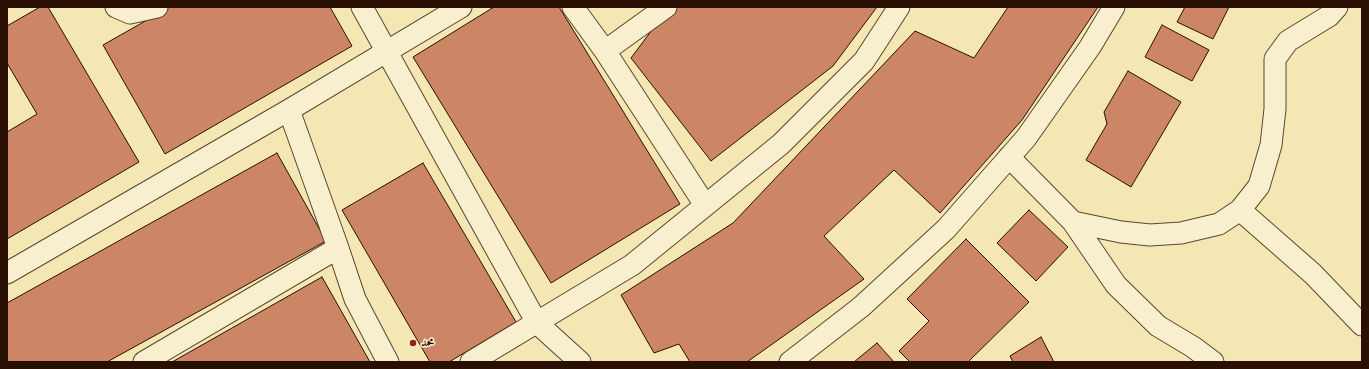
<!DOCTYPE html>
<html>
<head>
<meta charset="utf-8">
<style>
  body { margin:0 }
  #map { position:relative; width:1369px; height:369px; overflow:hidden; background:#f5e7b3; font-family:"Old Standard TT",serif }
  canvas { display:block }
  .frame { position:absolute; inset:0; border:8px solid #290f01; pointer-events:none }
</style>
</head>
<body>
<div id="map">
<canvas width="1369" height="369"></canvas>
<div class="frame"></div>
</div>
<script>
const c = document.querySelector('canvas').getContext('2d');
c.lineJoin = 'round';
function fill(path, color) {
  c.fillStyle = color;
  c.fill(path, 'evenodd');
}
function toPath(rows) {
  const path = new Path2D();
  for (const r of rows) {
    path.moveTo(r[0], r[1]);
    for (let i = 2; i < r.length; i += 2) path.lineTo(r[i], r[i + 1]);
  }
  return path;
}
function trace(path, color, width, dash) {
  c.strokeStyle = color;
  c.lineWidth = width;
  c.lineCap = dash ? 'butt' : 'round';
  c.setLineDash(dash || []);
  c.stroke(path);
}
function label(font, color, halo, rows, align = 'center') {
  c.font = font + ' "Old Standard TT",Amiri,serif';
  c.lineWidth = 3;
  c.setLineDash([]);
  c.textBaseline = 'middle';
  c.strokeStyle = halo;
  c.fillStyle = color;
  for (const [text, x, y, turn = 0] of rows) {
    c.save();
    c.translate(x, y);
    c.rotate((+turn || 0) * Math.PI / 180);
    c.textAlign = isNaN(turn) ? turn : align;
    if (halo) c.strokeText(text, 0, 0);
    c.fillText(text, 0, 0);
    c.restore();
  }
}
const building = toPath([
  [40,7,48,7,139,162,7,239,7,132,37,114,7,63,7,26,40,7],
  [170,7,330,7,352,46,165,154,103,45,170,7],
  [494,7,559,7,680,204,551,283,413,57,494,7],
  [669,7,877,7,833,66,711,161,631,58,669,7],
  [1008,7,1098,7,1022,120,940,213,894,170,824,236,864,279,747,362,690,362,679,344,654,353,621,295,733,223,915,31,974,58,1008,7],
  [1185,7,1229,7,1213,39,1177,22,1185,7],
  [1162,25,1209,50,1192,81,1145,57,1162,25],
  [1128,71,1181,102,1131,187,1086,160,1107,124,1104,112,1128,71],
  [277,153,326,241,107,362,7,362,7,303,277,153],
  [423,163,516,322,449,362,430,362,342,210,423,163],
  [1029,210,1068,247,1036,281,997,243,1029,210],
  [966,239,1029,302,968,362,910,362,899,351,929,321,907,299,966,239],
  [322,277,370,362,172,362,322,277],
  [1041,337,1054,362,1013,362,1010,356,1041,337],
  [877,343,894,362,854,362,877,343]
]);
const minor = toPath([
  [116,7,130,13,157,7],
  [362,7,537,323,580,362],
  [573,7,605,51,705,205],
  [605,51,666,7],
  [289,110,338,248,355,299,388,362],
  [1009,157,1073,222,1116,285,1158,326,1193,347,1213,362],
  [1240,210,1313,274,1362,325],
  [1073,222,1121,232,1150,235,1181,233,1219,224,1240,210,1259,186,1271,145,1275,109,1275,59,1288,41,1329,16,1337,7],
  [7,273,289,110,461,7],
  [144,362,338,248],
  [471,362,632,265,781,144,864,61,899,7],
  [790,362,861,307,946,229,1026,138,1090,47,1114,7]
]);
const markers = [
  [413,343,4,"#8f2418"]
];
const poiNames = [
  ["محمد",421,343]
];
fill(building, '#cc8665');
trace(building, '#290f01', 1);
trace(minor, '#5c452e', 23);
trace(minor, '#f8efce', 21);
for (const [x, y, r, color] of markers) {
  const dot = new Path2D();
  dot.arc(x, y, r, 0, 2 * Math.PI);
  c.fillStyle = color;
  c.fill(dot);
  trace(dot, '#f8efce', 1.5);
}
label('bold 11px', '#290f01', '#f8efce', poiNames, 'left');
</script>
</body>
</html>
